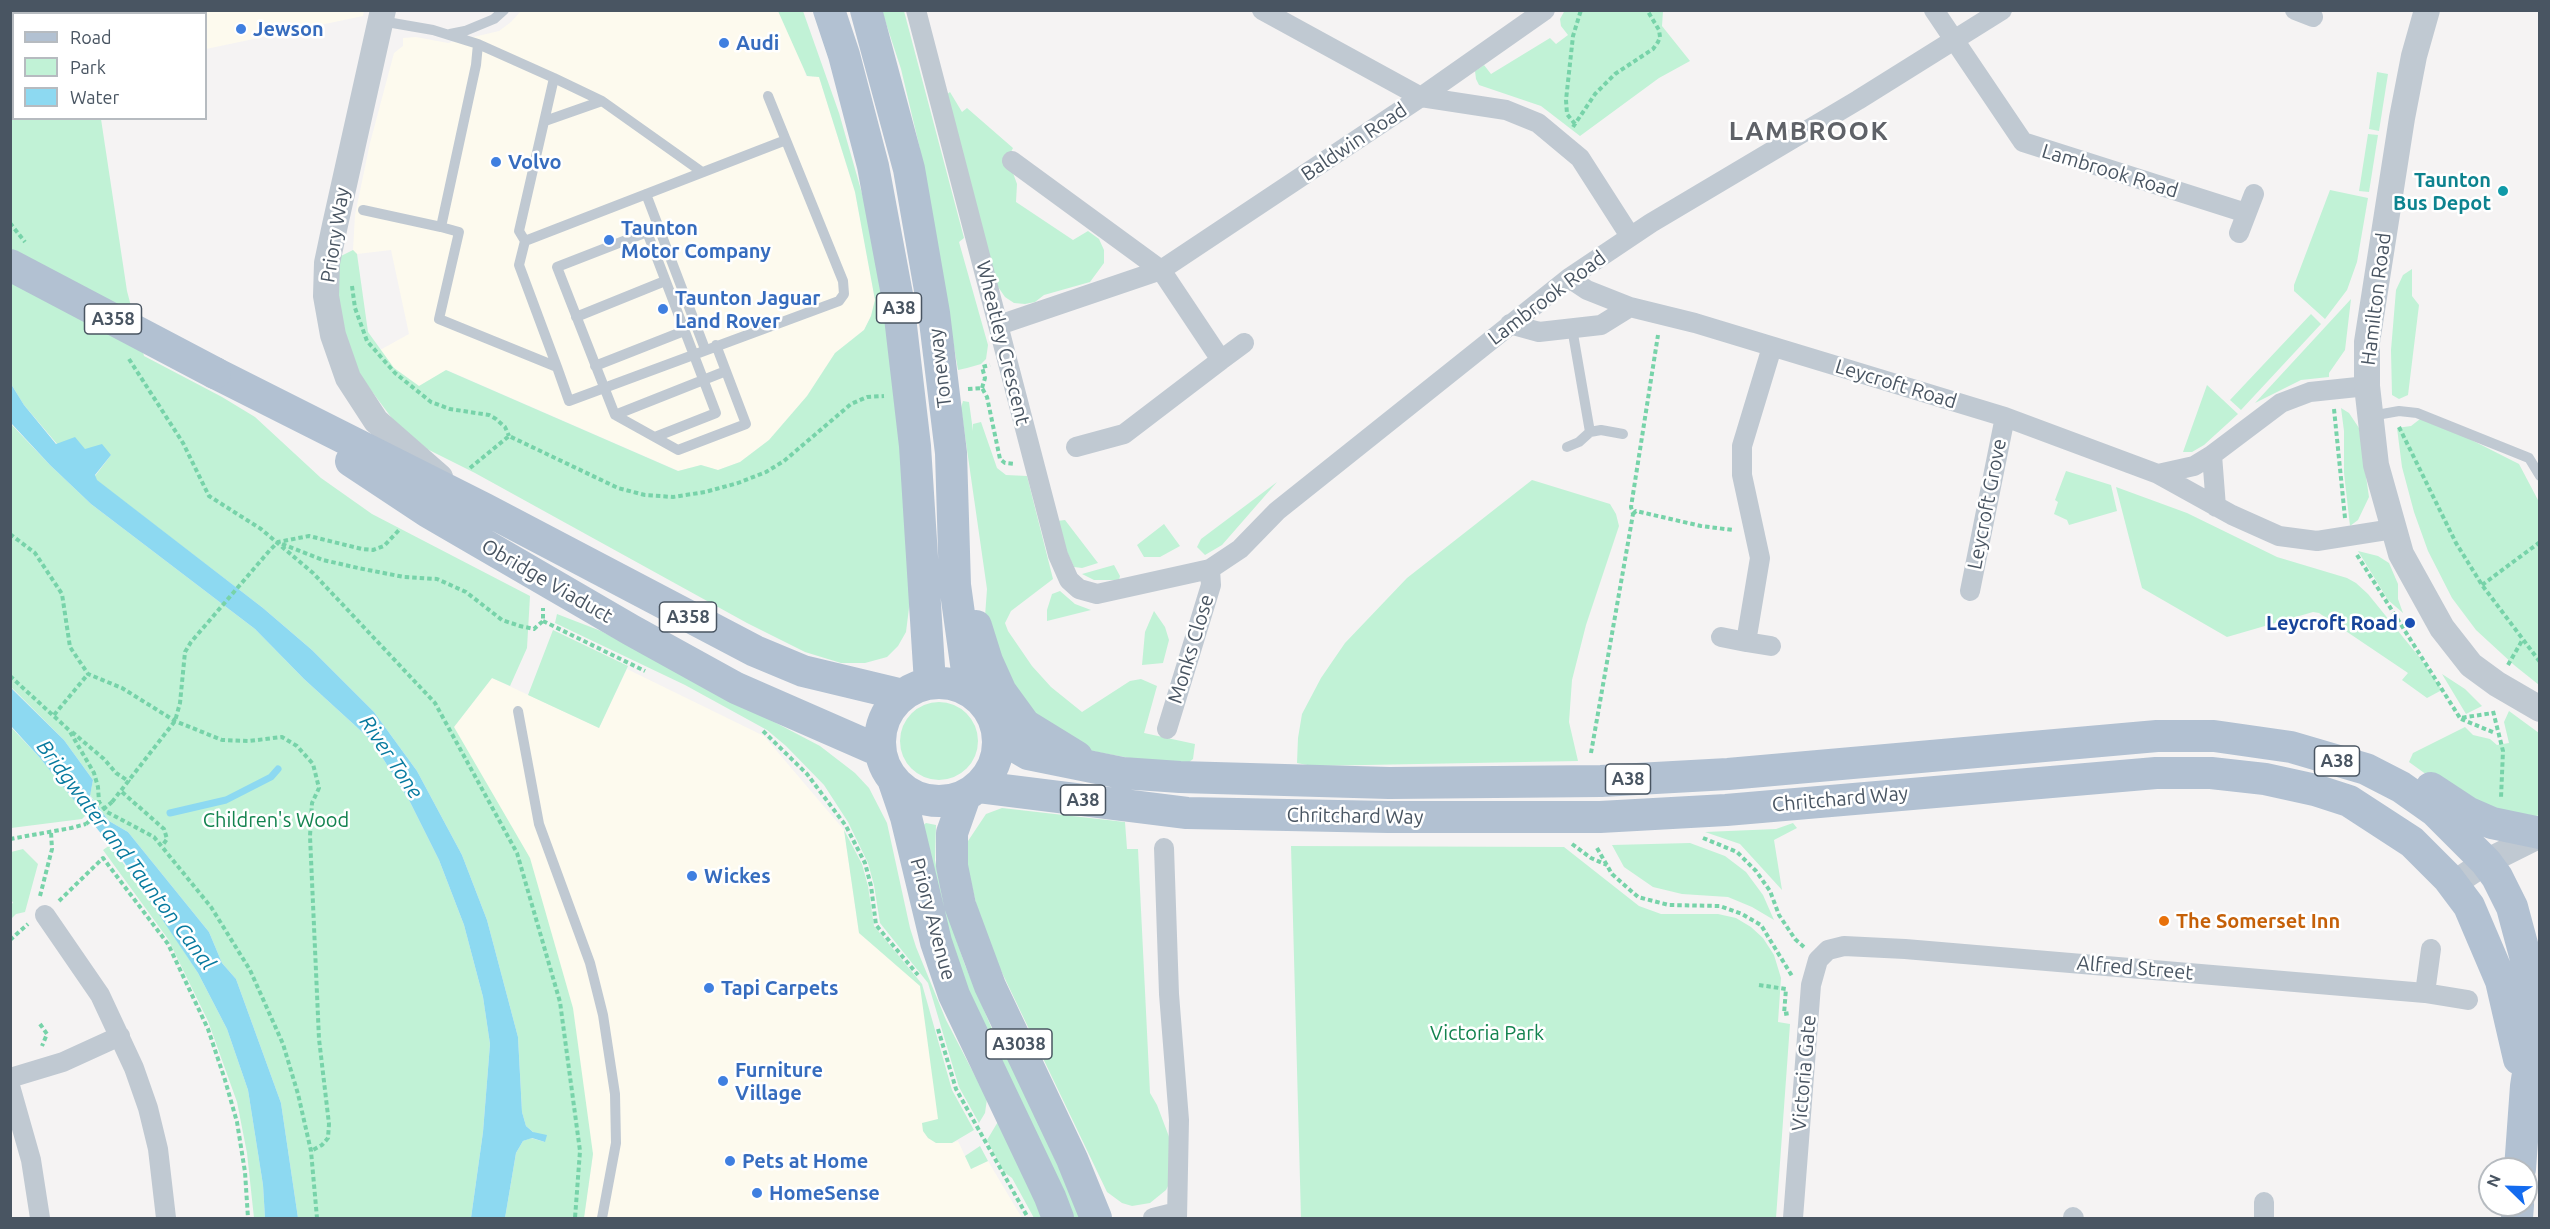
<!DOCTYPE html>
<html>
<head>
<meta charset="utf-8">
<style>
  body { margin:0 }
  #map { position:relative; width:2550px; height:1229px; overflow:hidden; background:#f5f3f3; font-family:Ubuntu,sans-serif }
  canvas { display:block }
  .frame { position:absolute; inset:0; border:12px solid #495562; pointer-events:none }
  .legend { position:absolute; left:12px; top:12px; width:195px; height:108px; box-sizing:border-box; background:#fff; border:2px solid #b6bbc0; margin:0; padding:8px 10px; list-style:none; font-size:18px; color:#495562 }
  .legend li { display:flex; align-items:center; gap:12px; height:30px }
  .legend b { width:30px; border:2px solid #b6bbc0 }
  .north { position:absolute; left:2478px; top:1157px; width:60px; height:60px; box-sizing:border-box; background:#fff; border:2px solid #b6bbc0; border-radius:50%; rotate:293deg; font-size:16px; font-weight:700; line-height:24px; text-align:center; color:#495562 }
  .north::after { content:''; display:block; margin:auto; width:21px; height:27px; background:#136bef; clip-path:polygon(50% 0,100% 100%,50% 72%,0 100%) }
</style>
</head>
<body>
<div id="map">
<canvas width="2550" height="1229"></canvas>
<div class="frame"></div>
<ul class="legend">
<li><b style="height:8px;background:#b2c1d2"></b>Road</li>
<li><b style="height:16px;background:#c1f2d6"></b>Park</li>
<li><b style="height:16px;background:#8dd9f1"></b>Water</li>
</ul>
<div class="north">N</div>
</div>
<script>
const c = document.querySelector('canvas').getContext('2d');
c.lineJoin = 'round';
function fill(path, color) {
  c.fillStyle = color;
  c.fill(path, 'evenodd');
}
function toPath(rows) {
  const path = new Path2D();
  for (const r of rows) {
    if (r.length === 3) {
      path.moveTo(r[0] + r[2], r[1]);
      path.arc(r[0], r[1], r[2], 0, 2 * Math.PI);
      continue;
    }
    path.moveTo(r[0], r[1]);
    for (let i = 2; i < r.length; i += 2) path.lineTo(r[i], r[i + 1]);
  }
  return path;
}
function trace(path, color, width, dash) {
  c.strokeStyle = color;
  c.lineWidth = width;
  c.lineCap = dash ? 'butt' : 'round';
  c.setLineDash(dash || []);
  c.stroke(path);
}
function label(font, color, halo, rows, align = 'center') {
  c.font = font + ' Ubuntu,sans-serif';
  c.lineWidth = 5;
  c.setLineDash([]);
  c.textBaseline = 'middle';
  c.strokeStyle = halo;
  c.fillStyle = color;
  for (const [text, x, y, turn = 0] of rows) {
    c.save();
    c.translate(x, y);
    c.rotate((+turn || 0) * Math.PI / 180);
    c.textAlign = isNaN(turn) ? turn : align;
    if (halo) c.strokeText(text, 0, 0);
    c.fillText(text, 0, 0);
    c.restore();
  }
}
const commercial = toPath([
  [32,10,364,11,363,16,206,49,206,14,32,14],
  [521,11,788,11,806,76,819,77,855,192,875,300,871,316,864,330,835,353,807,396,769,440,740,462,718,470,701,465,679,471,447,370,419,386,394,368,380,350,409,334,391,250,357,254,353,250,355,215,370,143,394,53,403,46,403,38,416,37,448,43,499,31,511,22],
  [627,669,764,736,844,830,859,933,920,985,952,1143,958,1141,971,1169,988,1161,1022,1218,584,1218,593,1154,454,727,492,678,599,728]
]);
const green = toPath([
  [1565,10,1663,11,1662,26,1690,61,1659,78,1580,136,1541,106,1479,85,1476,79,1475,71,1484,65,1491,74,1550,38,1556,44,1568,35,1561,26,1560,19],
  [11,11,32,11,32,13,14,14,14,118,101,119,127,291,144,356,222,397,255,417,321,478,372,514,530,596,527,648,510,686,492,678,454,727,530,858,573,1008,593,1154,584,1218,505,1218,516,1153,523,1141,531,1138,545,1142,526,1126,522,1112,518,1037,487,920,462,855,417,771,374,712,312,650,263,608,96,480,95,476,111,455,57,444,24,405,11,384],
  [778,11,803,11,839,113,869,218,896,384,910,600,906,632,898,646,887,657,865,663,841,663,805,652,747,623,475,473,427,449,394,421,358,373,348,349,337,293,339,257,353,250,357,254,368,332,394,368,419,386,446,370,678,471,701,465,718,470,740,462,769,440,807,396,835,353,864,330,871,316,875,300,855,192,819,77,807,76],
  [882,11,904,11,964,238,959,242,988,345,986,359,981,364,967,368,958,370,919,145,901,69],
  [2377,72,2388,74,2379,131,2369,129],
  [950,92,962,112,967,108,1013,148,1004,166,1013,173,1017,184,1016,202,1073,240,1088,231,1099,239,1104,250,1104,263,1090,282,1044,295,1035,302,1025,304,1014,303,1005,297,994,281,946,95],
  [2368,134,2378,135,2369,192,2359,191],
  [2330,190,2368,198,2357,262,2347,290,2325,319,2294,291,2294,285],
  [2412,269,2412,296,2419,305,2408,395,2399,399,2392,395,2391,350,2396,290,2403,275],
  [2351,299,2345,350,2329,373,2329,377,2301,380,2255,403],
  [2311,314,2321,324,2241,410,2230,400],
  [2207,385,2238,414,2204,445,2192,452,2183,452],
  [963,401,969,402,973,431,973,424,981,422,997,468,1006,475,1027,476,1053,579,1011,611,1005,623,1008,631,1032,666,1051,687,1082,712,1130,681,1141,679,1157,686,1144,733,1195,744,1193,759,1188,763,1146,761,1086,750,1021,704,984,630,987,589,961,408],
  [2341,408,2349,413,2359,428,2369,497,2358,520,2350,526,2344,473,2344,431],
  [2424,416,2519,464,2539,502,2539,685,2514,665,2476,630,2452,598,2428,551,2414,512,2402,467,2397,428,2411,426],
  [10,423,50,465,91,504,255,629,304,679,372,741,409,800,439,860,464,925,483,997,490,1044,483,1132,471,1218,298,1218,281,1103,236,979,222,963,209,932,128,832,109,821,90,795,93,780,64,740,11,687],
  [2066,471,2111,485,2117,511,2069,525,2067,520,2054,514,2058,502,2055,500],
  [1532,480,1610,504,1616,514,1619,526,1586,625,1572,680,1569,722,1578,761,1312,766,1297,763,1298,738,1302,714,1321,678,1345,643,1407,578],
  [1277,482,1222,545,1205,555,1197,547,1201,539],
  [2116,487,2187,513,2277,557,2347,578,2356,583,2368,594,2420,658,2442,690,2427,698,2402,680,2408,673,2319,613,2313,612,2227,637,2142,588],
  [1065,520,1098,563,1082,568,1074,567,1061,539,1057,521],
  [1164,524,1180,546,1160,557,1144,557,1137,545],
  [2358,551,2378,556,2389,563,2398,584,2398,599,2403,613,2388,600],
  [1114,565,1120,576,1119,580,1094,580,1082,574],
  [1060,591,1075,604,1091,610,1047,621,1047,610,1052,594],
  [1154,611,1165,627,1169,640,1163,663,1142,665,1145,632],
  [557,614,601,631,820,746,855,773,869,788,887,823,910,928,916,947,946,1020,987,1099,985,1113,979,1123,959,1087,928,983,880,923,874,885,868,863,848,822,824,785,786,746,767,730,685,685,555,623],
  [553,630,628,666,599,728,528,695],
  [2442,674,2465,689,2482,706,2466,714],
  [939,741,39],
  [2509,711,2539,733,2539,815,2528,819,2509,820,2434,780,2409,762,2413,753,2465,727,2473,735,2490,739,2497,745,2509,743,2504,722],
  [10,726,40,758,87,814,82,819,11,828],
  [1002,808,1125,822,1127,849,1138,849,1150,1093,1157,1105,1171,1142,1172,1178,1166,1190,1150,1203,1132,1206,1122,1203,1107,1192,983,933,966,861,968,841,986,814],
  [926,823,936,825,935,860,943,900,965,965,992,1029,1006,1053,1082,1218,1071,1218,955,961,922,826],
  [1793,823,1797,828,1774,840,1782,890,1740,844,1705,832,1776,829],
  [844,830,862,864,868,886,874,926,922,984,952,1090,974,1130,952,1143,936,1143,928,1138,923,1131,922,1123,938,1119,920,986,859,933],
  [1690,843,1725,856,1746,872,1763,895,1774,920,1752,907,1728,897,1682,894,1653,887,1624,867,1612,845],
  [110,845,163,919,198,973,227,1029,248,1090,263,1185,265,1218,254,1218,247,1153,237,1102,208,1021,168,939,103,850],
  [1291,846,1564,847,1639,906,1661,914,1718,914,1736,918,1751,927,1763,938,1774,955,1781,978,1778,1022,1790,1024,1776,1218,1301,1218],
  [23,849,38,864,25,912,16,914,11,919,11,904,13,903,10,897,11,852],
  [999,1120,1045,1218,1034,1218,1012,1178,1004,1172,987,1140],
  [980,1146,988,1161,971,1169,965,1156]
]);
const water = toPath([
  [11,384,24,405,56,444,75,437,85,449,102,444,111,455,95,475,97,480,263,608,312,650,374,712,417,771,462,855,487,920,518,1037,522,1112,526,1126,533,1132,547,1135,545,1142,532,1138,523,1141,516,1153,505,1218,471,1218,483,1132,490,1044,483,997,464,925,439,860,409,800,372,741,304,679,255,629,91,504,50,465,11,423],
  [10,687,64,740,93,780,90,796,109,821,128,832,209,932,222,963,236,979,281,1103,298,1218,265,1218,263,1185,248,1090,227,1029,198,973,124,862,40,758,11,726]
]);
const stream = toPath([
  [170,813,226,800,271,777,278,769]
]);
const path = toPath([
  [1575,124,1567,114,1566,100,1573,36,1581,10],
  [1573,127,1595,94,1615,74,1653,49,1658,42,1660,37,1659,30,1647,10],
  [10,223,25,242],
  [352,286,355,308,367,341,395,373,431,402,450,409,489,415,496,419,505,427,509,436],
  [129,359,183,443,209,496,261,529,313,573,435,703,517,853,560,1002,580,1151,575,1218],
  [982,388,985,378,982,367,990,365],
  [968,389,982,388,987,397,1000,459,1005,463,1015,464],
  [2334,409,2345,518],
  [2399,427,2456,543,2482,585,2540,662],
  [470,468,509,436,618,488,645,495,673,497,705,492,738,483,766,472,784,461,851,404,867,397,884,396],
  [1633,514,1636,511,1701,526,1733,530],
  [10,534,35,553,62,594,70,647,88,674,122,688,175,721,222,740,249,741,282,737,297,746,313,764,319,788,312,803,310,836,319,1039,329,1124,328,1138,322,1145,311,1151],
  [282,544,323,560,358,568,404,577,437,579,466,592,502,620,520,626,534,629,543,621,543,608],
  [2357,555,2460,718,2493,713],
  [2482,585,2540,542],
  [543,621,645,671],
  [2508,665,2523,639],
  [10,676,69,730,94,773,98,787,99,802,107,812,154,837,211,907,250,970,283,1044,298,1094,311,1151,317,1218],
  [2493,711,2503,751,2501,798],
  [54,715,88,674],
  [2461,719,2495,733],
  [763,731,807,774,846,826,865,863,871,886,876,925,918,975],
  [72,732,104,759,116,773,130,782],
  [1591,753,1629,537,1633,514,1631,507,1658,335],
  [122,792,164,829,167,839,162,846],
  [112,802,175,721,180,703,185,652,191,642,270,550,278,542,309,536,362,549,373,550,384,546,400,529],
  [1703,838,1737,852,1756,871,1770,891,1779,915,1795,939,1804,947],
  [10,839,71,828,86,824],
  [1572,844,1591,858,1607,865],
  [1597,848,1612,874,1638,897,1669,905,1720,906,1742,914,1761,925,1792,976],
  [40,896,52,849,51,832],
  [59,901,103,858,168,944,208,1029,225,1080,237,1122,245,1172,248,1218],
  [10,940,28,924],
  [1759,985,1786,989,1784,1014,1791,1013],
  [40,1024,47,1034,42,1046],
  [938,1029,956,1089,1027,1216]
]);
const service = toPath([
  [381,21,433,30,478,44,554,78,602,101,702,172],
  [450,34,465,31,494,19,504,10],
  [545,121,602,101],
  [646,194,705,349],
  [363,210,441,227,476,65,478,44],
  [441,227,459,232,439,319,557,367,519,265,525,241,519,231,554,78],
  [525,241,786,140],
  [576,317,665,281],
  [1572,328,1590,432],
  [595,366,684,331],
  [557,367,569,401,839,301,844,294,843,281,768,96],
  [615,415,726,371],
  [2371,416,2399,411,2417,413,2529,458,2540,476],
  [655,437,716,413,647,232,557,267,615,415,678,450,746,424,716,345],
  [1567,447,1579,442,1590,432,1601,430,1623,434],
  [518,711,539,824,590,963,603,1015,615,1094,616,1143,602,1218]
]);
const minor = toPath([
  [916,10,1058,555,1069,580,1079,589,1097,594,1210,569,1240,549,1277,511,1569,278,1651,223,1858,100,2002,10],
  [1262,10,1421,97,1506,110,1538,123,1580,158,1630,236],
  [1934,10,2023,142,2246,213],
  [2295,10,2313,17],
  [1012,161,1161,270,1221,360,1124,434,1076,447],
  [2239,233,2254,194],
  [1569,278,1587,290,1630,307,1695,323,2005,417,2158,474,2232,515,2279,536,2317,541,2393,529],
  [1510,324,1539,332,1601,325,1630,307],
  [999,325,1161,270,1421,97,1545,10],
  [1221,360,1244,343],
  [2212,455,2216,507],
  [2158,474,2194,466,2212,455,2281,403,2310,392,2367,386],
  [1970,591,2005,417],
  [1721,637,1746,642],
  [1771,646,1746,642,1760,558,1742,475,1742,446,1772,347],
  [1167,729,1211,585,1210,569],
  [1164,848,1169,994,1179,1120,1177,1218],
  [45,915,100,995,134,1068,148,1108,158,1149,166,1218],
  [2425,993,2431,949],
  [10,1078,63,1062,120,1036],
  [10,1086,31,1160,40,1218],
  [2264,1202,2264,1218],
  [2073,1217,2074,1218],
  [1153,1218,1177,1212],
  [1793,1218,1811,985,1818,960,1828,950,1844,946,1905,949,2425,993,2468,1000]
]);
const tertiary = toPath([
  [383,10,335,225,327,263,326,296,333,335,348,378,376,421,440,477],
  [2427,10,2414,56,2402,118,2367,342,2367,386,2376,465,2401,554,2442,628,2471,665,2497,684,2540,709],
  [2453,884,2486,862,2540,835]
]);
const primary = toPath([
  [829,10,844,55,873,166,898,300,915,446,930,683],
  [866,10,909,169,934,313,951,453,955,585,966,664,976,695],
  [215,373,485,509,755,651,803,671,903,695],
  [351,461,428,512,631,630,736,688,880,751],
  [976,626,987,661,1001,692,1025,725,1077,757],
  [939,742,59],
  [999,737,1028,754,1122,773,1180,777,1389,783,1601,781,1728,774,2157,736,2214,736,2291,747,2366,769,2401,787,2435,811,2486,862,2497,877,2512,907,2530,974,2532,1048,2526,1086,2520,1169],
  [893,779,906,817,936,942,954,995,1050,1197,1058,1218],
  [979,787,1187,813,1388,817,1600,817,1726,810,2156,773,2211,773,2265,779,2315,790,2349,801,2412,842,2448,878,2469,906,2501,981,2519,1059],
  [2431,788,2469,813,2492,823,2540,833],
  [965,796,952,833,952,866,960,905,990,986,1072,1159,1096,1218],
  [2517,1218,2518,1205]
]);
const pathBridge = toPath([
  [86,824,112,802]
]);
const primaryBridge = toPath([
  [10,265,215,373]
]);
const markers = [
  [241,29,6,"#3f7fe0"],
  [724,43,6,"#3f7fe0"],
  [496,162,6,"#3f7fe0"],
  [2503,191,6,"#0f9aa8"],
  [609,240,6,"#3f7fe0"],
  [663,309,6,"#3f7fe0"],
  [2410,623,6,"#1a4fb4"],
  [692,876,6,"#3f7fe0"],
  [2164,921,6,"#e8710a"],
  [709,988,6,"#3f7fe0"],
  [723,1081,6,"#3f7fe0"],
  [730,1161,6,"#3f7fe0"],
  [757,1193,6,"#3f7fe0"]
];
const shields = [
  [899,308,45],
  [113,319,57],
  [688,617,57],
  [2337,761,45],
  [1628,779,45],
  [1083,800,45],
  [1019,1044,66]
];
const shieldNames = [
  ["A38",899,308],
  ["A358",113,319],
  ["A358",688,617],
  ["A38",2337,761],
  ["A38",1628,779],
  ["A38",1083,800],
  ["A3038",1019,1044]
];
const shopNames = [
  ["Jewson",253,29],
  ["Audi",736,43],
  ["Volvo",508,162],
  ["Taunton",621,228],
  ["Motor Company",621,251],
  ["Taunton Jaguar",675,298],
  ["Land Rover",675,321],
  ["Wickes",704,876],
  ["Tapi Carpets",721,988],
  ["Furniture",735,1070],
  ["Village",735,1093],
  ["Pets at Home",742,1161],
  ["HomeSense",769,1193]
];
const streetNames = [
  ["Baldwin Road",1354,142,-34],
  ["Lambrook Road",2110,171,17],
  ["Priory Way",335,235,-81],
  ["Lambrook Road",1547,298,-37],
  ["Hamilton Road",2376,299,-83],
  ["Wheatley Crescent",1003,343,76],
  ["Toneway",940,368,-97],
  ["Leycroft Road",1896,384,17],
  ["Leycroft Grove",1987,504,-79],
  ["Obridge Viaduct",547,581,30],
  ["Monks Close",1191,649,-73],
  ["Chritchard Way",1840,799,-5],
  ["Chritchard Way",1355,816,1],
  ["Priory Avenue",933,919,75],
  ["Alfred Street",2135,968,5],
  ["Victoria Gate",1804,1073,-85]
];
const cultureNames = [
  ["Taunton",2491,180],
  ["Bus Depot",2491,203]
];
const transitNames = [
  ["Leycroft Road",2398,623]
];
const parkNames = [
  ["Children's Wood",276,820],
  ["Victoria Park",1487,1033]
];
const foodNames = [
  ["The Somerset Inn",2176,921]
];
const waterNames = [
  ["River Tone",391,757,56],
  ["Bridgwater and Taunton Canal",126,855,53]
];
const districtNames = [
  ["LAMBROOK",1809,131]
];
fill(commercial, '#fdfaee');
fill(green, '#c1f2d6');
fill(water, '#8dd9f1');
trace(stream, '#8dd9f1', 7);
trace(path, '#77d3a9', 4, [4.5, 3]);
trace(service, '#c0c9d2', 10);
trace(minor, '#c0c9d2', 20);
trace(tertiary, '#c0c9d2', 26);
trace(primary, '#b2c1d2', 32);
trace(pathBridge, '#77d3a9', 4, [4.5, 3]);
trace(primaryBridge, '#b2c1d2', 32);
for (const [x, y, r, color] of markers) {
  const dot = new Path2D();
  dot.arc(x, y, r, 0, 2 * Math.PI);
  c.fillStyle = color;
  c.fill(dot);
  trace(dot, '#fff', 2);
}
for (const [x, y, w] of shields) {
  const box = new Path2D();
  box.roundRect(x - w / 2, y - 15, w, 30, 4.5);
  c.fillStyle = '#fff';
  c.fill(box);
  trace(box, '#495562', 1.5);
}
label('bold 18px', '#495562', null, shieldNames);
label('bold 20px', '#366cbe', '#fff', shopNames, 'left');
label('20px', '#495562', '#fff', streetNames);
label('bold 20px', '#0d838f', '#fff', cultureNames, 'right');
label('bold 20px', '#164399', '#fff', transitNames, 'right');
label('20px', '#13834f', '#fff', parkNames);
label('bold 20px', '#c56008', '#fff', foodNames, 'left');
label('italic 21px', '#077a9f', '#fff', waterNames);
c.letterSpacing = '1.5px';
label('bold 26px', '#5f6268', '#fff', districtNames);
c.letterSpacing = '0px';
</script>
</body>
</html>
